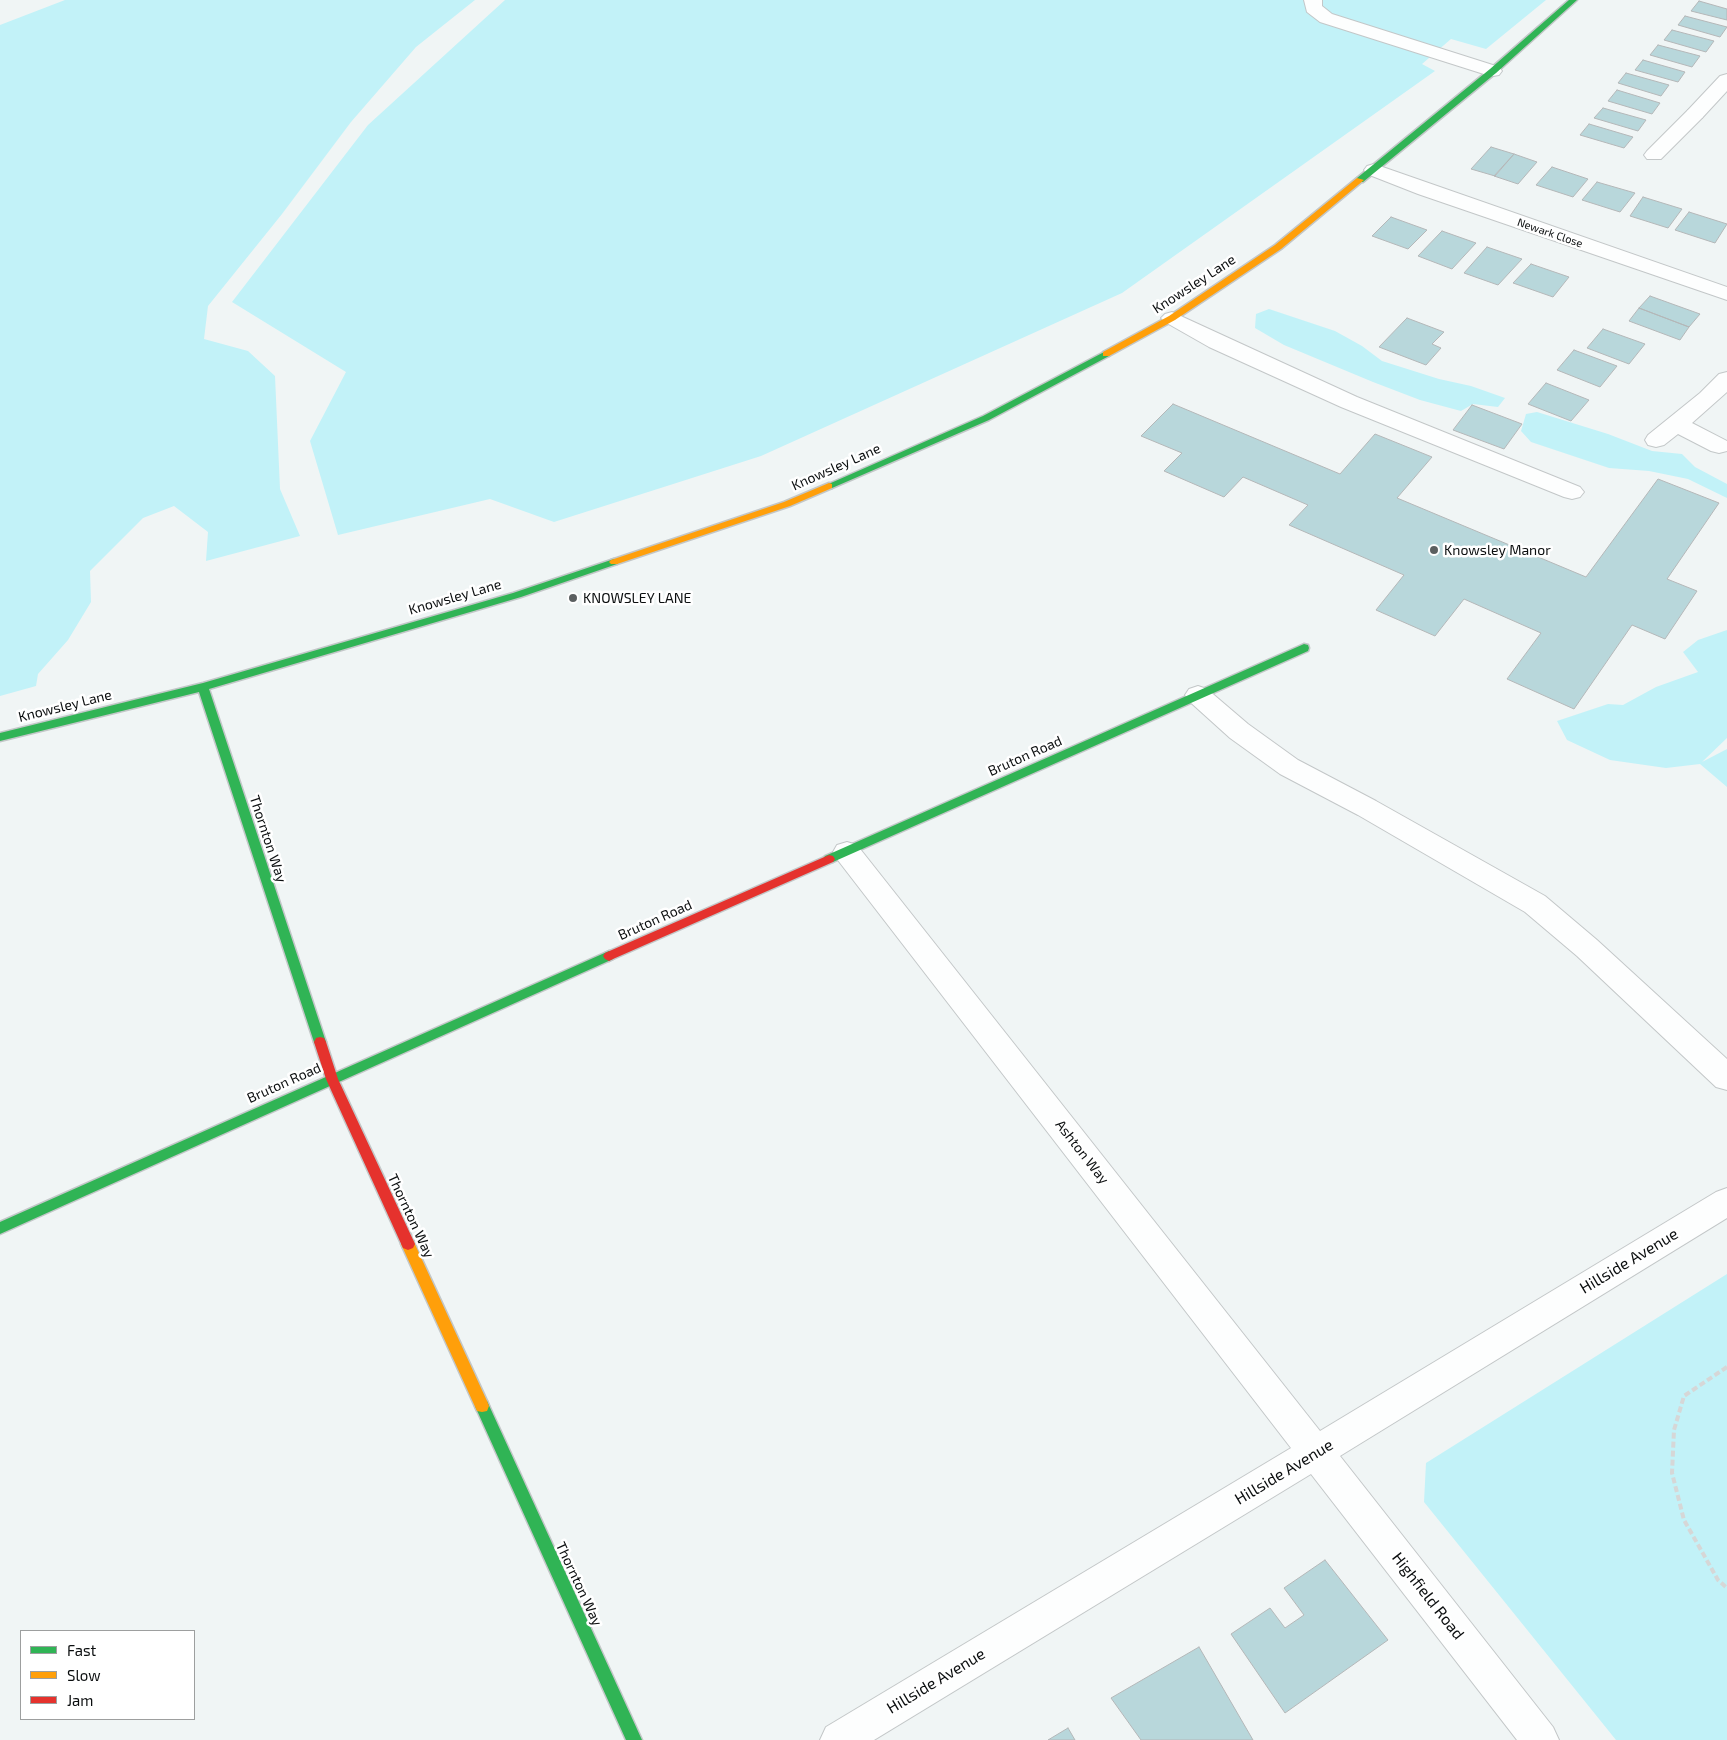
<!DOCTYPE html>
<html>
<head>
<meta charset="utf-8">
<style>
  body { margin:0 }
  #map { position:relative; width:1727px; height:1740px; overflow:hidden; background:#f0f5f5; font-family:"Exo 2",sans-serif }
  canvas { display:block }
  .legend { position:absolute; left:20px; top:1630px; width:175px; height:90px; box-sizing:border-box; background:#fff; border:1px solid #9d9f9f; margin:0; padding:6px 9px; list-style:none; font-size:15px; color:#0b0e0f }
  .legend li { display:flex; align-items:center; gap:10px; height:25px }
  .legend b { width:25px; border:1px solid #9d9f9f }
</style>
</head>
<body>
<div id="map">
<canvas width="1727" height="1740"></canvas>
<ul class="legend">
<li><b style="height:6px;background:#30b455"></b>Fast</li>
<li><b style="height:6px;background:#ff9f0a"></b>Slow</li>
<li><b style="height:6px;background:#e5322d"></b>Jam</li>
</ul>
</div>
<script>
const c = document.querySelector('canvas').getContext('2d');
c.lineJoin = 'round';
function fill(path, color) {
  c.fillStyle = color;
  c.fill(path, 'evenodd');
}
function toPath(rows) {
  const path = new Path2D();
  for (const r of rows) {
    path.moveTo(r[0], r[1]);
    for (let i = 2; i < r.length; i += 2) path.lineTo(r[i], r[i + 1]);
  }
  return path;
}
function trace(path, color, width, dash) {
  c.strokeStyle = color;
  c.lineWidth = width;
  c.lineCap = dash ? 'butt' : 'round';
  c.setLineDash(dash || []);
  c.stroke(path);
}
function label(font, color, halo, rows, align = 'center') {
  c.font = font + ' "Exo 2",sans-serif';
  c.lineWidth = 5;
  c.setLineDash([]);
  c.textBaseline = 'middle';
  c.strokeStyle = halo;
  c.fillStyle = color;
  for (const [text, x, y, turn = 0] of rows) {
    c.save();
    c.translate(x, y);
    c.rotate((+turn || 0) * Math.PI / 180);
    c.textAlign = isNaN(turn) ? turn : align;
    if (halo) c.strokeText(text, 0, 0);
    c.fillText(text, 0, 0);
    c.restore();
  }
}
const green = toPath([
  [65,0,475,0,416,47,351,122,282,214,208,306,204,339,248,351,275,376,280,489,300,536,206,561,208,532,174,506,143,518,90,571,91,602,68,640,38,674,36,686,0,696,0,25],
  [505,0,1546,0,1486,49,1451,39,1422,64,1435,71,1122,293,761,456,554,522,490,499,338,535,310,441,346,372,232,302,368,125],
  [1269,309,1335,331,1362,346,1382,361,1439,379,1471,386,1505,398,1498,407,1473,404,1461,411,1420,400,1373,382,1284,345,1255,328,1256,314],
  [1537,412,1608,434,1652,451,1682,454,1695,467,1727,484,1727,498,1688,479,1649,471,1609,468,1531,442,1521,431,1526,414],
  [1727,630,1727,738,1702,762,1727,749,1727,787,1700,764,1666,768,1610,760,1567,740,1557,721,1608,704,1623,705,1656,687,1698,672,1683,652,1698,640],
  [1727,1274,1727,1740,1616,1740,1424,1502,1426,1463]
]);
const building = toPath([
  [1699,1,1727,9,1727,20,1691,11,1699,1],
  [1685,16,1727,27,1720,37,1678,25,1685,16],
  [1672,30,1714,41,1706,52,1664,40,1672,30],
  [1658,45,1700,56,1692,67,1650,55,1658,45],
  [1643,60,1685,72,1678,82,1635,70,1643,60],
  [1626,73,1669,85,1661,96,1618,83,1626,73],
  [1617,90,1660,103,1652,114,1608,101,1617,90],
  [1603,108,1646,120,1638,131,1594,118,1603,108],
  [1589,124,1633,137,1624,148,1580,135,1589,124],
  [1491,147,1514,154,1495,176,1471,169,1491,147],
  [1514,154,1537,162,1518,184,1494,176,1514,154],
  [1552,167,1588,179,1573,197,1536,185,1552,167],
  [1597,182,1635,193,1620,212,1582,200,1597,182],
  [1643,197,1682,209,1668,228,1630,216,1643,197],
  [1689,212,1727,224,1715,243,1675,230,1689,212],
  [1391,217,1427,230,1408,249,1372,236,1391,217],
  [1442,231,1476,243,1452,269,1418,256,1442,231],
  [1487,247,1522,259,1498,285,1464,273,1487,247],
  [1531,264,1569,277,1553,297,1513,283,1531,264],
  [1650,296,1700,314,1689,327,1639,308,1650,296],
  [1639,308,1689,327,1680,340,1629,321,1639,308],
  [1407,318,1444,332,1432,344,1441,348,1426,365,1379,347,1407,318],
  [1603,329,1645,344,1629,364,1587,348,1603,329],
  [1574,350,1617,366,1600,387,1557,370,1574,350],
  [1546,383,1589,400,1571,421,1528,404,1546,383],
  [1173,404,1340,474,1375,434,1432,457,1397,498,1586,577,1658,479,1719,503,1667,579,1697,591,1665,639,1632,625,1574,709,1507,679,1541,633,1464,599,1435,636,1376,610,1404,575,1289,525,1308,505,1243,477,1224,497,1164,471,1182,453,1141,436,1173,404],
  [1472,405,1522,424,1504,449,1453,430,1472,405],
  [1325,1560,1388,1640,1285,1713,1231,1634,1270,1608,1285,1628,1304,1615,1284,1588,1325,1560],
  [1199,1647,1253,1740,1141,1740,1111,1698,1199,1647],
  [1068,1728,1075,1740,1048,1740,1068,1728]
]);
const path = toPath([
  [1727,1367,1684,1396,1674,1430,1672,1473,1684,1520,1718,1580,1727,1588]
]);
const lane = toPath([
  [1304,0,1322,0,1322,6,1332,14,1499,67,1502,71,1499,75,1493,76,1487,75,1320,22,1307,12,1304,0],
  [1695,108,1702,110,1704,114,1702,118,1661,159,1647,159,1644,155,1647,151,1688,110,1695,108],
  [1172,312,1357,397,1580,487,1584,492,1580,497,1572,499,1564,497,1341,407,1209,347,1165,322,1161,318,1165,314,1172,312]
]);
const street = toPath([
  [1727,74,1727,91,1702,118,1688,118,1686,114,1688,110,1720,76,1727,74],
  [1374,164,1727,287,1727,300,1418,194,1367,174,1364,170,1367,166,1374,164],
  [1727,372,1727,392,1692,423,1727,441,1727,451,1719,453,1711,451,1678,434,1664,445,1656,447,1648,445,1645,440,1648,435,1700,393,1719,374,1727,372],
  [1198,686,1207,689,1248,724,1298,760,1376,801,1545,896,1597,940,1727,1059,1727,1090,1716,1087,1577,956,1525,912,1358,815,1280,774,1230,738,1189,701,1185,695,1189,689,1198,686],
  [847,842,857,845,1320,1431,1716,1192,1727,1188,1727,1218,1340,1456,1553,1727,1559,1740,1517,1740,1311,1474,874,1740,820,1740,826,1727,1291,1448,837,859,833,852,837,845,847,842]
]);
const fast = toPath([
  [1569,0,1577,0,1496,73,1363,182,1357,182,1357,178,1490,69,1569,0],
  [1106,351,1110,354,1109,356,989,420,832,488,826,488,824,486,983,416,1106,351],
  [614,559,617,560,619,562,617,564,521,597,209,689,326,1042,324,1046,320,1047,316,1046,314,1042,199,692,0,741,0,733,203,683,513,593,614,559],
  [1304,644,1308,645,1309,648,1308,651,833,862,825,862,823,859,825,856,1304,644],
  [609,951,613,953,615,956,613,959,0,1234,0,1222,609,951],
  [482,1400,487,1401,642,1740,626,1740,475,1406,477,1401,482,1400]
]);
const slow = toPath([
  [1357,178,1364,180,1281,249,1175,320,1109,356,1103,356,1103,352,1169,316,1275,245,1357,178],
  [829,483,832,484,832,488,790,506,617,564,611,564,609,562,611,560,784,502,829,483],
  [408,1238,413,1240,487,1401,489,1406,487,1411,482,1412,477,1411,401,1244,403,1240,408,1238]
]);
const jam = toPath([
  [829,855,833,856,835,859,833,862,613,959,609,961,605,959,603,956,605,953,829,855],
  [320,1037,324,1038,326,1042,338,1079,415,1244,413,1248,408,1250,403,1248,326,1079,314,1042,316,1038,320,1037]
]);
const markers = [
  [1434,550,5,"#5b5f60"],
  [573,598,5,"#5b5f60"]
];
const farStreetnames = [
  ["Newark Close",1550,233,19]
];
const streetNames = [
  ["Knowsley Lane",1194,284,-33],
  ["Knowsley Lane",836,467,-24],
  ["Knowsley Lane",455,597,-16],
  ["Knowsley Lane",65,706,-14],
  ["Bruton Road",1025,756,-24],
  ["Thornton Way",268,839,72],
  ["Bruton Road",655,920,-24],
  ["Bruton Road",284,1083,-24],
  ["Ashton Way",1082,1152,52],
  ["Thornton Way",411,1216,65],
  ["Thornton Way",579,1584,65]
];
const poiNames = [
  ["Knowsley Manor",1444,550],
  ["KNOWSLEY LANE",583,598]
];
const nearStreetnames = [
  ["Hillside Avenue",1629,1261,-31],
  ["Hillside Avenue",1284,1472,-31],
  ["Highfield Road",1428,1596,52],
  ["Hillside Avenue",936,1681,-31]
];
fill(green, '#c2f2f8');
fill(building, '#b8d7db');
trace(building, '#b4b7b8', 1);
trace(lane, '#c3c7c8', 2);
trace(street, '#c3c7c8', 2);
trace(fast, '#c3c7c8', 3);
trace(slow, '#c3c7c8', 3);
trace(jam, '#c3c7c8', 3);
trace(path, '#d6d7d7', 4, [6, 3]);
fill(lane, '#fdfefe');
fill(street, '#fdfefe');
fill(fast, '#30b455');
fill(slow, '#ff9f0a');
fill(jam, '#e5322d');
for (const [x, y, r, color] of markers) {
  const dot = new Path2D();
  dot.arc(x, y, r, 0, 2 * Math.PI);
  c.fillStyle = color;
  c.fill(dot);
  trace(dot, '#fff', 2);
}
label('11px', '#0b0e0f', '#fff', farStreetnames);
label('14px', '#0b0e0f', '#fff', streetNames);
label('14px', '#0b0e0f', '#fff', poiNames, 'left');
label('16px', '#0b0e0f', '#fff', nearStreetnames);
</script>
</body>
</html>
